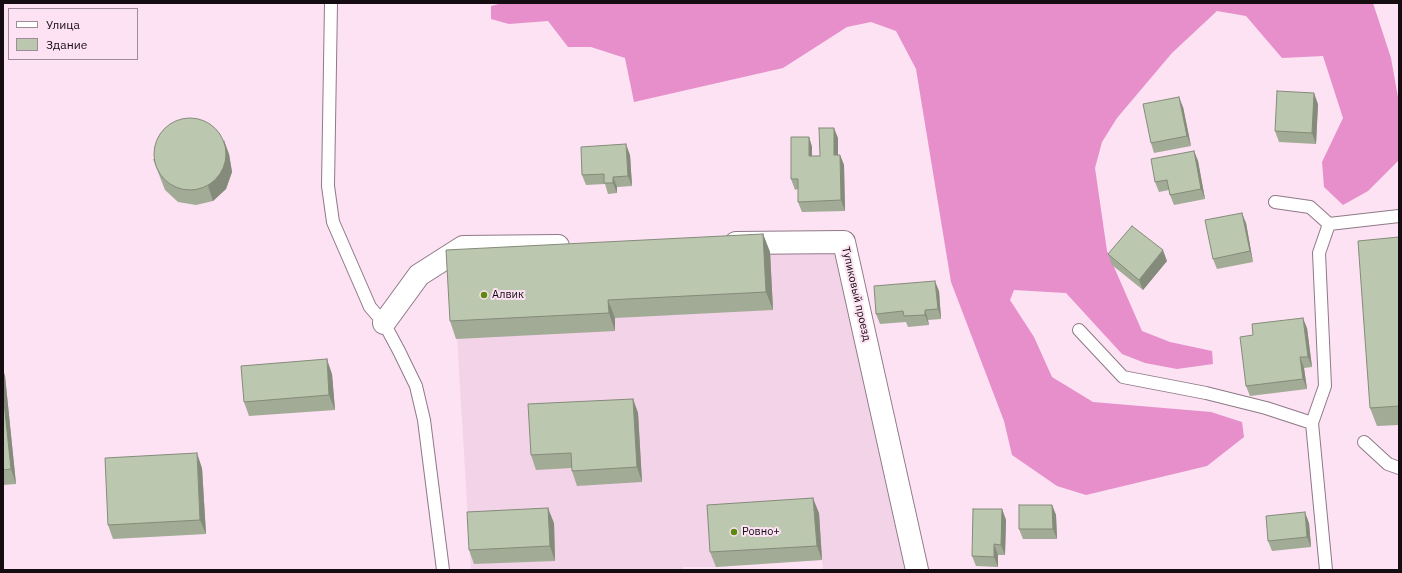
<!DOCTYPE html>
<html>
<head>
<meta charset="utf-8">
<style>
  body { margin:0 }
  #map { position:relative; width:1402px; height:573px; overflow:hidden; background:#fce2f2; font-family:"IBM Plex Sans",sans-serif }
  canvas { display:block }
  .frame { position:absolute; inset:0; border:4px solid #150c12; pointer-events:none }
  .legend { position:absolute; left:8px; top:8px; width:130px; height:52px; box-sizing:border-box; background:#fce2f2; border:1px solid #a08c98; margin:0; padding:5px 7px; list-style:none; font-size:12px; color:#150c12 }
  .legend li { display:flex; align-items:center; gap:8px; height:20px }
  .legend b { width:20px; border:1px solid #a08c98 }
</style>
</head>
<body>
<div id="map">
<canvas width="1402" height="573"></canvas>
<div class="frame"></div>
<ul class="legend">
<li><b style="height:5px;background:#fff"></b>Улица</li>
<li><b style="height:11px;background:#bcc7af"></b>Здание</li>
</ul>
</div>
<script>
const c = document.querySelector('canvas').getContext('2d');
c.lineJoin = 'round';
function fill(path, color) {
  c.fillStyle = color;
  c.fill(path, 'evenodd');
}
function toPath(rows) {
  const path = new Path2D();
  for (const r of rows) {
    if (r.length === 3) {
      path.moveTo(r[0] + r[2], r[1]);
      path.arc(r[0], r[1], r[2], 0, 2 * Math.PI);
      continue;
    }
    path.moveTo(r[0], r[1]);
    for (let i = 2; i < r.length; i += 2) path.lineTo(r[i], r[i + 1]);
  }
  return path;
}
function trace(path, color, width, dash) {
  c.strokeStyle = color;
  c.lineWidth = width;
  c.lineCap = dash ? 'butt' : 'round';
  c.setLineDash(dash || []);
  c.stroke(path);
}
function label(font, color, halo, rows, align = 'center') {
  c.font = font + ' "IBM Plex Sans",sans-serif';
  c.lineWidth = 4;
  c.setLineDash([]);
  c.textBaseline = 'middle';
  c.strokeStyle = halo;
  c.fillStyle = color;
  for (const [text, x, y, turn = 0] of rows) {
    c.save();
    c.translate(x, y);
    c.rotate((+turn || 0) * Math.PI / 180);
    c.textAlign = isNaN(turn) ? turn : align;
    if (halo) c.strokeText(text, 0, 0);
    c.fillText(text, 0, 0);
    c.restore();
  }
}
const built = toPath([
  [836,247,913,570,823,570,822,560,716,567,683,567,683,570,471,570,453,268]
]);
const forest = toPath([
  [503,3,1373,3,1391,58,1399,103,1399,160,1368,191,1343,205,1324,187,1322,162,1343,118,1323,56,1282,58,1246,16,1217,11,1172,53,1117,118,1102,142,1095,168,1107,251,1142,331,1170,342,1212,351,1213,364,1177,369,1145,363,1122,354,1066,293,1014,290,1010,300,1034,337,1052,377,1093,402,1211,412,1242,422,1244,437,1207,466,1086,495,1057,486,1012,455,1004,421,951,282,916,69,896,31,871,22,847,27,783,68,634,102,625,58,591,47,568,47,548,21,509,24,491,19,491,6]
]);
const lane = toPath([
  [331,3,328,186,333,222,370,307,384,323,399,351,416,386,424,420,443,570],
  [1275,202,1310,207,1329,224,1399,216],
  [1079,330,1123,377,1206,393,1266,408,1312,423],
  [1364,442,1388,464,1399,468],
  [1326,570,1312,423,1325,386,1319,253,1329,224]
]);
const street = toPath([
  [736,243,844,242,917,570],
  [384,323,419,275,463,247,558,246]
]);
const wall = toPath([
  [1318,104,1316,144,1279,142,1275,131],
  [1183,107,1191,146,1154,153,1151,143],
  [809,137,812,147,812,156,820,156,838,138,838,155,840,155,844,165,845,211,802,212,798,202,798,189,795,190,791,179],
  [1194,151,1198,161,1205,199,1174,205,1170,195,1169,190,1159,192,1155,182],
  [229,154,232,172,226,189,213,201,196,205,178,202,165,190,153,159],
  [630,155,632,186,617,187,617,193,608,194,605,184,586,185,582,175],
  [1246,223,1253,262,1217,269,1213,259],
  [763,234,770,252,773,310,615,318,615,331,456,339,450,321],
  [1399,237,1399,425,1377,426,1370,408],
  [1108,254,1167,261,1143,290,1112,265],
  [939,291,941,319,928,320,929,325,908,327,906,322,880,324,876,314],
  [1307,328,1312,367,1304,368,1307,389,1250,396,1246,386],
  [3,370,5,376,16,484,3,485],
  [332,374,335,410,249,416,244,402],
  [633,399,638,413,642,482,577,486,572,471,572,468,536,470,531,455],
  [202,468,206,534,113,539,108,525],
  [1052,505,1056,515,1057,539,1023,539,1019,529],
  [1002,509,1006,520,1005,555,998,555,998,567,976,566,972,556],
  [819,513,822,560,716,567,710,552],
  [554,523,555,561,474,564,469,550],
  [1309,523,1311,547,1272,551,1268,541]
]);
const shadedWall = toPath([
  [1314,93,1318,104,1316,144,1312,133],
  [1179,97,1183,107,1191,146,1187,136],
  [834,128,838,138,838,166,834,155],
  [809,137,812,147,812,167,809,156],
  [224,140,229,154,232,172,226,189,213,201,208,186],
  [626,144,630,155,632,186,628,176],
  [1194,151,1198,161,1205,199,1201,189],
  [840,155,844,165,845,211,841,200],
  [613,177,617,187,617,193,613,183],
  [1242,213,1246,223,1253,262,1250,251],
  [763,234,770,252,773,310,766,292],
  [1163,250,1167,261,1143,290,1139,280],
  [935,281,939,291,941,319,938,309],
  [608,300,615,318,615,331,609,313],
  [925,310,928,320,929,325,925,315],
  [1303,318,1307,328,1312,367,1308,357],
  [1300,357,1304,368,1307,389,1303,379],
  [327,359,332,374,335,410,329,395],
  [3,370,5,376,16,484,11,469,3,393],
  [633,399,638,413,642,482,637,467],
  [197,453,202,468,206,534,200,520],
  [813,498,819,513,822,560,817,546],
  [1052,505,1056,515,1057,539,1053,529],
  [548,508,554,523,555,561,550,546],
  [1002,509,1006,520,1005,555,1001,545],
  [1305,512,1309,523,1311,547,1307,537],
  [994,544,998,555,998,567,994,557]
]);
const building = toPath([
  [1277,91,1314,93,1312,133,1275,131,1277,91],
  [1179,97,1187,136,1151,143,1143,104,1179,97],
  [190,154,36],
  [819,128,834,128,834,155,840,155,841,200,798,202,798,179,791,179,791,137,809,137,809,156,820,156,819,128],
  [626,144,628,176,613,177,613,183,604,183,604,174,582,175,581,147,626,144],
  [1194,151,1201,189,1170,195,1167,180,1155,182,1151,159,1194,151],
  [1242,213,1250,251,1213,259,1205,220,1242,213],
  [1132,226,1163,250,1139,280,1108,254,1132,226],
  [763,234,766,292,608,300,609,313,450,321,446,250,763,234],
  [1399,237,1399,406,1370,408,1358,241,1399,237],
  [935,281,938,309,925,310,925,315,904,316,903,311,876,314,874,286,935,281],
  [1303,318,1308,357,1300,357,1303,379,1246,386,1240,337,1253,335,1252,324,1303,318],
  [327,359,329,395,244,402,241,366,327,359],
  [3,393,11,469,3,470,3,393],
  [633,399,637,467,572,471,571,453,531,455,528,404,633,399],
  [197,453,200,520,108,525,105,458,197,453],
  [813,498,817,546,710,552,707,505,813,498],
  [1019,505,1052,505,1053,529,1019,529,1019,505],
  [548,508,550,546,469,550,467,512,548,508],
  [973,509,1002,509,1001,545,994,544,994,557,972,556,973,509],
  [1305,512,1307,537,1268,541,1266,516,1305,512]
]);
const markers = [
  [484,295,4,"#608811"],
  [734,532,4,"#608811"]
];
const streetNames = [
  ["Тупиковый проезд",856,294,77]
];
const poiNames = [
  ["Алвик",492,295],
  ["Ровно+",742,532]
];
fill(built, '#f2d3e8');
fill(forest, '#e68fcb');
trace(lane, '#8f7987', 14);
trace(street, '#8f7987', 24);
trace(lane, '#fff', 12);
trace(street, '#fff', 22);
fill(wall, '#a2ab96');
fill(shadedWall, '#848b7a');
fill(building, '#bcc7af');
trace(building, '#848b7a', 1);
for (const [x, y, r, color] of markers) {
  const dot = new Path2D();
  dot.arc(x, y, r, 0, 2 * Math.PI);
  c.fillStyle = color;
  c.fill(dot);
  trace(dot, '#fce2f2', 1.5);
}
label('11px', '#150c12', '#fce2f2', streetNames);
label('11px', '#150c12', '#fce2f2', poiNames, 'left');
</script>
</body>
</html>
